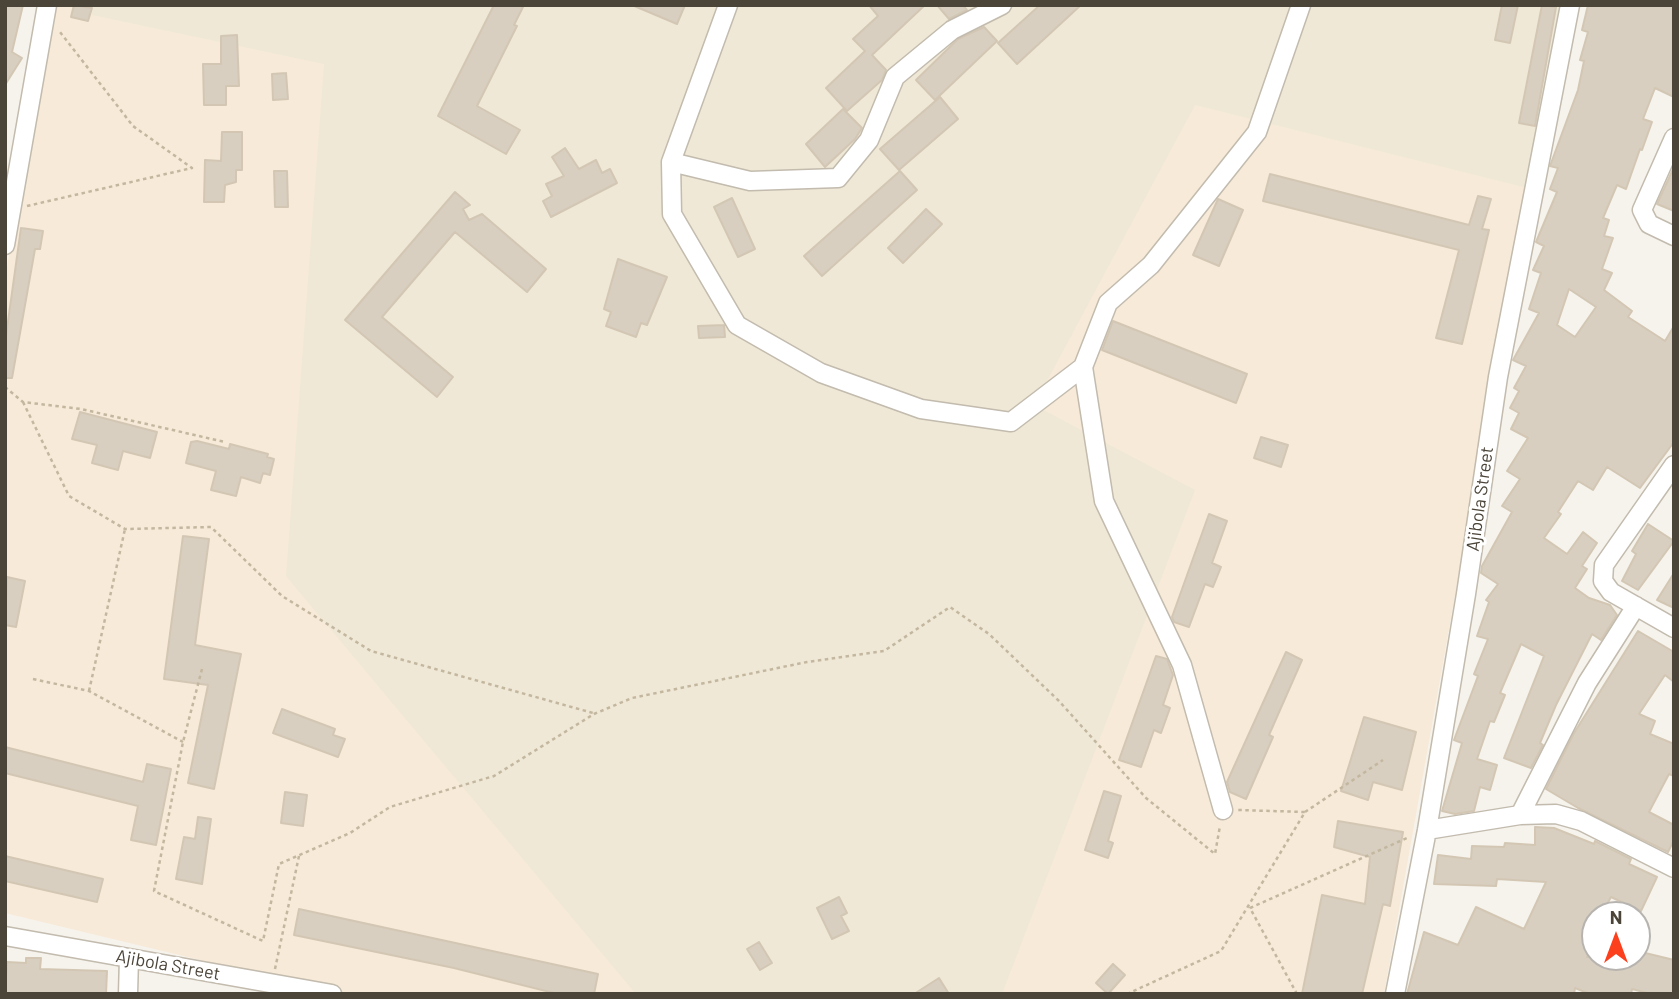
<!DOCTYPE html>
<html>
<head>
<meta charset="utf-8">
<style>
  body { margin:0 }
  #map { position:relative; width:1679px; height:999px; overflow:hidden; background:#f6f3ec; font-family:Barlow,sans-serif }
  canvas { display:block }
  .frame { position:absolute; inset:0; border:7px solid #4b4439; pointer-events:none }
  .north { position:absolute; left:1581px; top:901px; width:70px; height:70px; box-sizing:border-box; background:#fff; border:2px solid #b7b4b0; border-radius:50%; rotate:0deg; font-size:19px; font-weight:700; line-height:28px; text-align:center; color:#4b4439 }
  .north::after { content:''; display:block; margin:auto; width:24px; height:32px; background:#fc3f1d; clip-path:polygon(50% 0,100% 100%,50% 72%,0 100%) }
</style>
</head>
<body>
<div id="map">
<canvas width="1679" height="999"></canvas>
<div class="frame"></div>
<div class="north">N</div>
</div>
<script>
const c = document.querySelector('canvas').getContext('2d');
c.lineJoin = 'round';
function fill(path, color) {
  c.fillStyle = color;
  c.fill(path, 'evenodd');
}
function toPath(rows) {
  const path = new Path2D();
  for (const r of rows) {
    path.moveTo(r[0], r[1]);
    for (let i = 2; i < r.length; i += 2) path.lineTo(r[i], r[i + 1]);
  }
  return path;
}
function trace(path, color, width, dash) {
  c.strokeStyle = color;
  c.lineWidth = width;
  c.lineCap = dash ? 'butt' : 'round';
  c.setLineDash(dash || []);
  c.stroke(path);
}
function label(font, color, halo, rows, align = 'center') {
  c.font = font + ' Barlow,sans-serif';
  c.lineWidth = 6;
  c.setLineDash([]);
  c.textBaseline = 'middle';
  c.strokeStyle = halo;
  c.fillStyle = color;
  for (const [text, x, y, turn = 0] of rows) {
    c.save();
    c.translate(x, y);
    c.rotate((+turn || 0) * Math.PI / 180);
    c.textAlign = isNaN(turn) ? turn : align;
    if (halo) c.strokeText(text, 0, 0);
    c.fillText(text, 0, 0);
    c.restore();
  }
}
const commercial = toPath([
  [50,5,1560,5,1384,994,341,994,5,913,5,279]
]);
const education = toPath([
  [93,5,1564,5,1527,188,1195,105,1034,405,1195,490,1002,994,636,994,286,576,324,64,92,15]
]);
const building = toPath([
  [5,5,23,5,12,52,22,58,5,85,5,5],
  [74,5,92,8,88,21,71,17,74,5],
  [494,5,524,5,514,25,517,26,477,106,520,130,506,154,438,116,494,5],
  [632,5,685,5,677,24,632,5],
  [869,5,925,5,872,55,886,70,882,80,847,111,826,88,865,51,853,39,878,16,869,5],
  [937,5,963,5,967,10,949,19,937,5],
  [1040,5,1081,5,1017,64,998,43,1040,5],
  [1502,5,1518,5,1510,43,1495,40,1502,5],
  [1542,5,1556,7,1535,126,1519,123,1542,5],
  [1588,5,1674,5,1674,97,1655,88,1643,119,1652,122,1642,150,1640,149,1626,189,1617,185,1603,218,1609,220,1604,236,1613,238,1602,269,1612,273,1604,290,1632,311,1628,317,1665,341,1674,326,1674,442,1640,488,1607,467,1593,490,1578,481,1558,512,1561,514,1544,538,1567,554,1583,532,1597,543,1582,566,1587,569,1575,588,1589,598,1610,605,1617,615,1601,640,1592,634,1556,705,1540,743,1543,745,1531,768,1504,758,1544,656,1521,644,1500,693,1505,695,1494,722,1490,721,1477,759,1497,765,1490,790,1480,787,1474,811,1455,814,1442,811,1462,743,1454,740,1478,676,1474,674,1488,639,1477,636,1489,602,1486,600,1498,584,1481,573,1482,566,1512,512,1502,506,1520,479,1507,471,1528,438,1511,429,1519,413,1510,408,1519,391,1514,388,1526,366,1513,360,1539,313,1529,309,1541,273,1533,270,1544,246,1536,242,1557,192,1550,189,1558,168,1550,166,1578,90,1584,61,1580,60,1588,32,1582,30,1588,5],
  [1569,289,1596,307,1575,337,1557,325,1569,289],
  [984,27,997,41,935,100,916,80,958,39,984,27],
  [237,35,239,86,226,86,226,105,204,105,203,64,221,64,221,36,237,35],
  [286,73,288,99,273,100,272,74,286,73],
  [940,97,958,119,899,170,880,149,940,97],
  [843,109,862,128,855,139,825,167,806,144,843,109],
  [222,132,242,132,242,170,236,170,236,182,225,185,224,202,204,202,205,160,221,161,222,132],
  [565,148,579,169,596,160,602,173,610,169,617,183,551,217,543,201,552,196,546,184,564,176,552,157,565,148],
  [1674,167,1674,211,1657,204,1674,167],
  [274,171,287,171,288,207,275,207,274,171],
  [900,171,917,190,822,276,804,256,900,171],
  [1270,174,1469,225,1478,196,1491,199,1482,229,1489,230,1462,344,1436,338,1459,250,1263,201,1270,174],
  [455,192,470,205,463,209,469,220,482,214,546,269,527,292,455,232,382,317,453,377,437,397,345,320,455,192],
  [732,198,755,249,738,257,714,207,732,198],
  [1218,199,1243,210,1219,266,1193,255,1218,199],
  [926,209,942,224,903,263,888,248,926,209],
  [21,228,43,231,40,249,35,249,12,378,5,378,5,343,21,228],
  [618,259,667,277,647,325,641,323,636,337,606,326,611,312,604,309,618,259],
  [1113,321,1247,374,1236,403,1102,350,1113,321],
  [724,325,725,337,699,338,698,326,724,325],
  [80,412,157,432,150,458,123,451,118,470,92,463,97,445,72,439,80,412],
  [1261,437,1288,445,1281,467,1254,458,1261,437],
  [197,441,229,449,230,444,268,454,267,457,274,459,270,475,263,473,260,483,241,477,236,496,211,490,216,471,186,463,191,442,197,441],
  [1209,514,1227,521,1212,563,1221,567,1213,587,1205,584,1189,627,1174,622,1172,617,1209,514],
  [1648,524,1674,541,1638,590,1622,581,1636,554,1632,551,1648,524],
  [183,536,209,539,195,645,241,654,214,789,188,783,208,685,164,679,183,536],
  [1674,573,1674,608,1657,600,1674,573],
  [7,577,25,581,16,627,5,625,7,577],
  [1638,631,1674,652,1674,682,1665,675,1639,714,1655,721,1650,734,1674,744,1674,776,1669,774,1649,812,1674,825,1674,840,1668,852,1578,808,1546,789,1574,733,1638,631],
  [1286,652,1302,660,1269,735,1273,737,1246,799,1230,792,1227,782,1286,652],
  [1156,656,1167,659,1173,675,1163,705,1170,708,1161,733,1154,730,1141,767,1119,760,1156,656],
  [282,709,335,729,333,735,345,739,338,757,273,733,282,709],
  [1364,717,1416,732,1402,790,1373,782,1368,800,1341,791,1364,717],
  [5,747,143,782,147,764,171,769,156,845,131,840,138,806,5,773,5,747],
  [1104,791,1121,796,1108,841,1113,843,1108,858,1085,850,1104,791],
  [285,792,307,795,303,826,281,823,285,792],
  [198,817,211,819,202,884,176,879,184,837,195,839,198,817],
  [1338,821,1403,832,1390,906,1383,904,1362,994,1302,994,1322,895,1365,904,1370,857,1334,847,1338,821],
  [1535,827,1554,828,1594,844,1595,841,1631,859,1629,864,1657,877,1641,911,1611,897,1601,915,1595,915,1595,940,1587,957,1637,957,1637,951,1674,960,1674,994,1651,994,1632,989,1631,994,1590,994,1575,988,1574,994,1407,994,1424,932,1458,945,1476,907,1524,929,1546,882,1497,879,1496,886,1434,884,1438,855,1471,859,1472,846,1504,847,1505,843,1535,845,1535,827],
  [5,856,103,879,97,902,5,881,5,856],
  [839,897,847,913,841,916,849,931,832,939,817,908,839,897],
  [299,909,598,974,594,994,558,994,454,968,294,935,299,909],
  [759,942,772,963,760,970,747,949,759,942],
  [26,958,41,958,40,969,107,971,106,994,5,994,7,962,26,963,26,958],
  [1113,964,1125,975,1108,994,1096,983,1113,964],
  [939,978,949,994,914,994,939,978]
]);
const path = toPath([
  [27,206,192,168,133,126,60,32],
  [5,387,23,402,81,409,225,442],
  [23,402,69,496,125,529,211,527,282,596,371,651,593,713],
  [202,669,183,742,154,891,263,941,279,864,350,833,390,807,494,776,594,714,632,698,807,662,884,651,950,607,989,634,1059,701,1146,798,1215,854,1220,826],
  [33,679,89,691,183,742],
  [89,691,125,529],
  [1305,812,1383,760],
  [275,969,299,856],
  [1127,994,1221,951,1305,812,1238,810],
  [1297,994,1250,908,1407,838]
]);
const minor = toPath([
  [728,5,671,162,750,181,838,178,869,140,895,77,952,30,1002,5],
  [1674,138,1642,210,1649,224,1674,236],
  [671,162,672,214,737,325,821,373,921,409,1011,422,1083,367],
  [5,245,47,5],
  [1674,465,1604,565,1603,581,1611,592,1674,628],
  [1223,810,1182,665,1104,501,1083,367,1108,303,1151,265,1257,132,1301,5],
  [1520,815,1587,683,1636,606],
  [1427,830,1520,815,1556,814,1581,821,1674,868],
  [5,936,332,994],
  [128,994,129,958],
  [1395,994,1427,830,1466,594,1498,377,1570,5]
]);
const streetNames = [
  ["Ajibola Street",1480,499,-82],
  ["Ajibola Street",168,965,10]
];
fill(commercial, '#f7ead8');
fill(education, '#efe8d6');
fill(building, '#d8cfc1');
trace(building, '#d3c7b4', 2);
trace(minor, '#c2bbae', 21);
trace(path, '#c4b79f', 2.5, [3.5, 3.5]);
trace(minor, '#fff', 18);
label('18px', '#4b4439', '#fff', streetNames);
</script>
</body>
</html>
